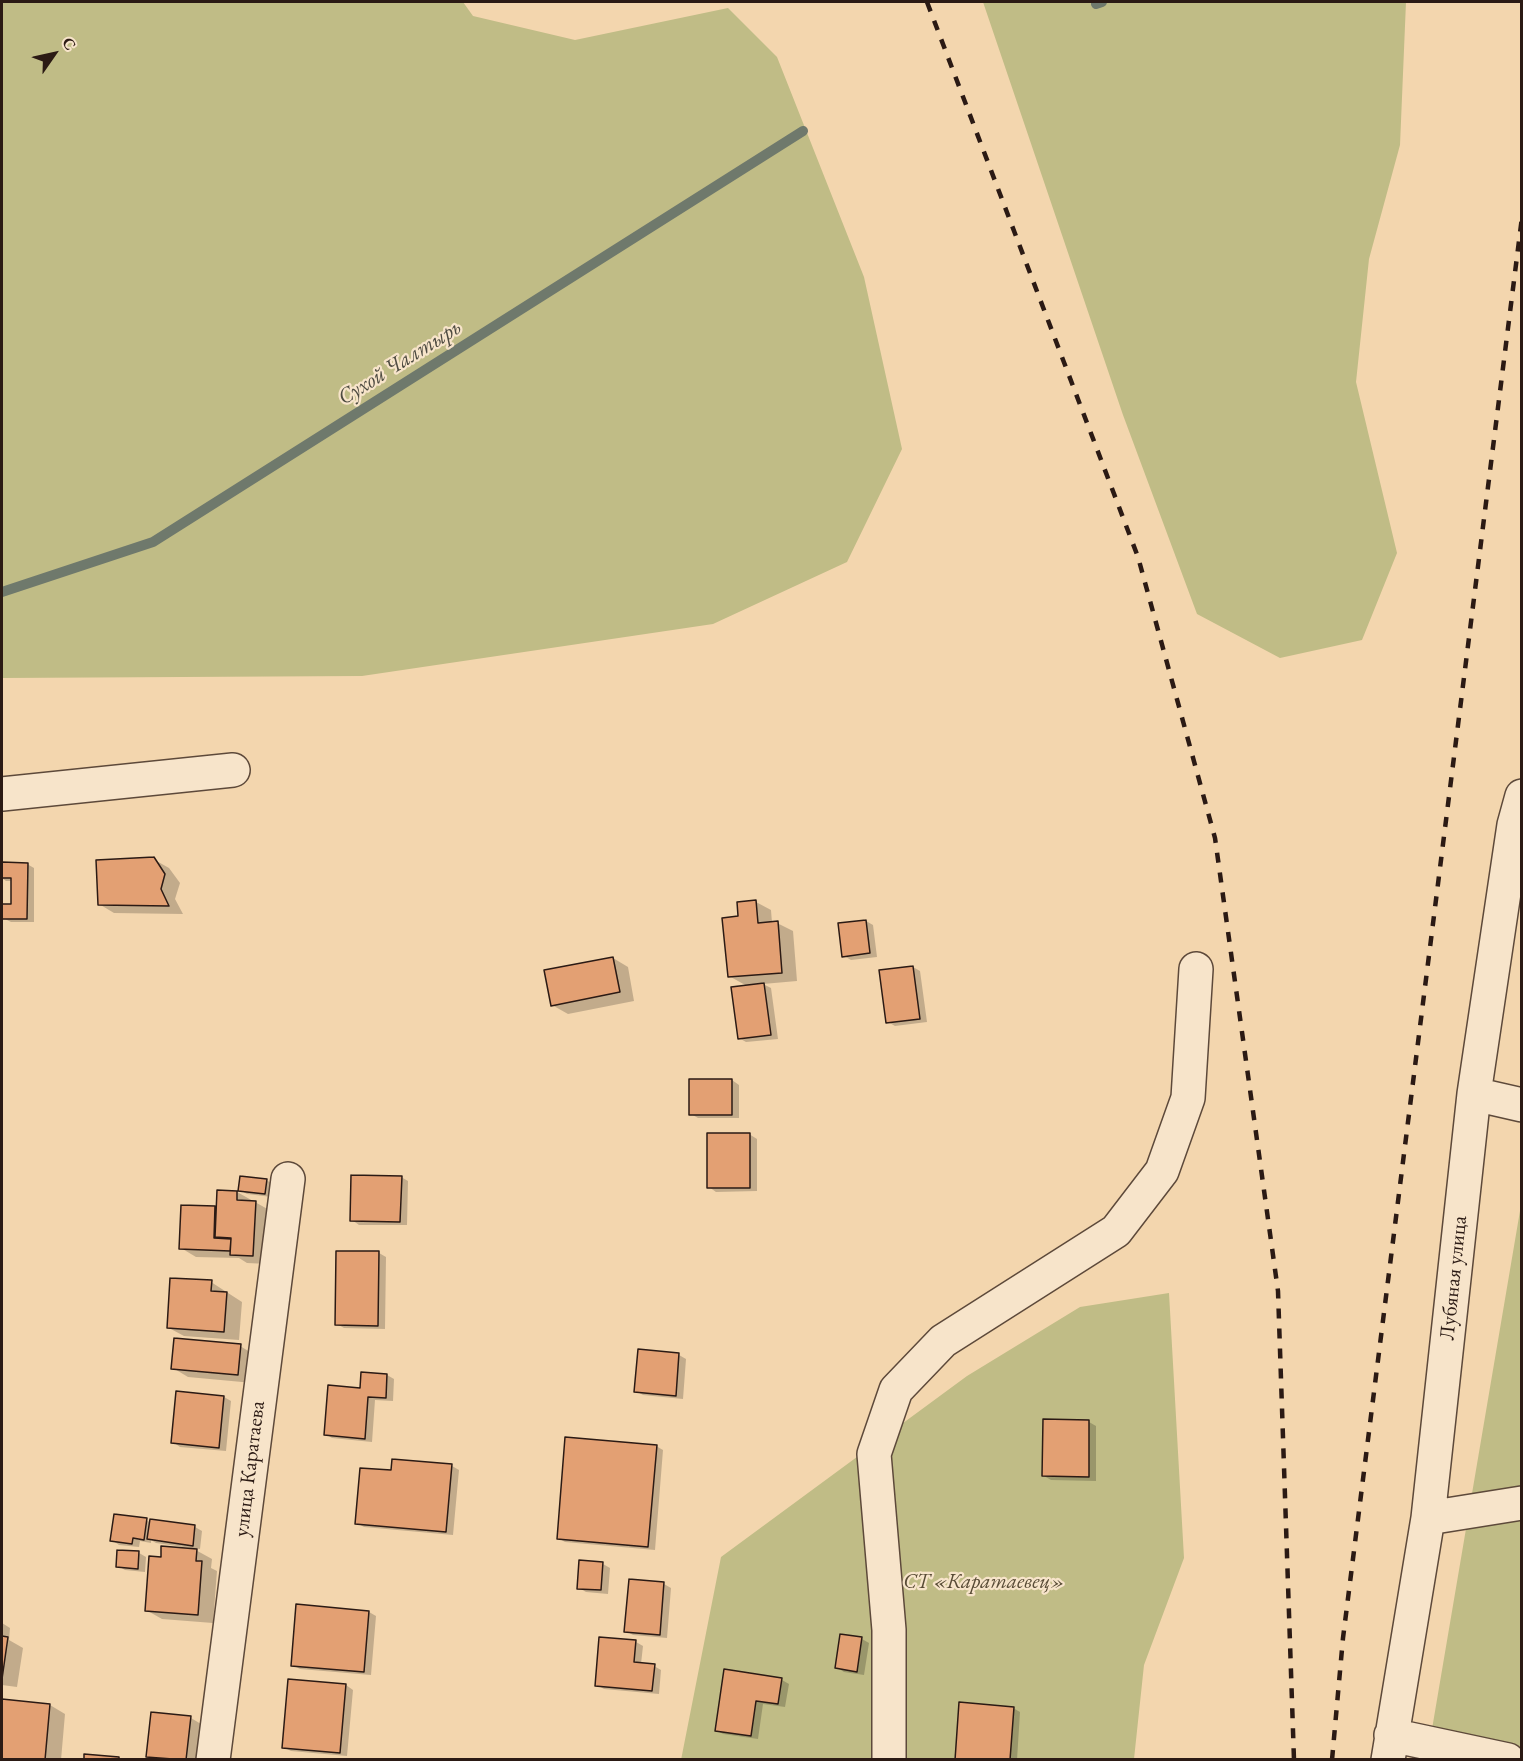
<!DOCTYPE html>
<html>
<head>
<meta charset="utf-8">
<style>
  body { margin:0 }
  #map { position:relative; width:1523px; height:1761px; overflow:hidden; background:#f3d6ae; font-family:"EB Garamond",serif }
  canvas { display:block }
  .frame { position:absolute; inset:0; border:3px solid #2b1a14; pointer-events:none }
  .north { position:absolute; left:24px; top:24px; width:60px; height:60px; -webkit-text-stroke:4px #f7e4ca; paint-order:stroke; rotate:56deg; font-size:16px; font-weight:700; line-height:24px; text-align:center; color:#2b1a14 }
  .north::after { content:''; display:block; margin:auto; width:21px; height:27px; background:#2b1a14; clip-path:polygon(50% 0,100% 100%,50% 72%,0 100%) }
</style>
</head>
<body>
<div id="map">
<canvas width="1523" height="1761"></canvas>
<div class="frame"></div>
<div class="north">С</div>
</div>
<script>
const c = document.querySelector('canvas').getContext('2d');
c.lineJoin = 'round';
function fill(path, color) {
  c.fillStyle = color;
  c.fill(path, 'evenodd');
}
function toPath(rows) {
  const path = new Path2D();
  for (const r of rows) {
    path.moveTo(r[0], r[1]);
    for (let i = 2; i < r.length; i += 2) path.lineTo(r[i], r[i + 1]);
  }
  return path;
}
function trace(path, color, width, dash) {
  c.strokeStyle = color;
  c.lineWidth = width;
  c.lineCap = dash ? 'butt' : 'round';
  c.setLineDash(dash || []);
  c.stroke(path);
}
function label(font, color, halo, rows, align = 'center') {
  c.font = font + ' "EB Garamond",serif';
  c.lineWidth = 4.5;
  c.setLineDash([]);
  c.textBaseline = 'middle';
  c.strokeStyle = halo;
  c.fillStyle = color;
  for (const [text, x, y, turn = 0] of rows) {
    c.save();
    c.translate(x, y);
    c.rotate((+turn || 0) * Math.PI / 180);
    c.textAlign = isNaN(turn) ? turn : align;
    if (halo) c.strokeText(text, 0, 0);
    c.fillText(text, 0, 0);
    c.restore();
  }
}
const green = toPath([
  [2,2,463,2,473,16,575,40,728,8,777,57,864,277,902,449,847,562,713,624,362,676,2,678],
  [983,2,1406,2,1400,145,1369,259,1356,382,1397,553,1362,640,1280,658,1197,614,1123,415],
  [1521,1205,1521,1759,1432,1729],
  [1169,1293,1184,1558,1144,1665,1134,1759,681,1760,721,1557,967,1376,1080,1307]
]);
const shadow = toPath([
  [153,859,169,868,180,883,175,899,183,914,114,913,99,904],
  [2,864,27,864,34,868,34,922,11,922,3,918,12,906,12,881,6,881,2,878],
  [756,902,771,910,772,923,777,923,793,931,797,981,763,984,771,988,778,1039,746,1042,739,1038,747,986,729,976,740,918],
  [866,921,873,925,877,957,851,960,844,956],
  [613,958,628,967,634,1001,568,1014,552,1005],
  [913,967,920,971,927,1022,895,1026,888,1022],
  [732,1080,739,1085,739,1118,698,1118,691,1114],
  [749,1134,757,1139,757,1191,716,1192,709,1187],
  [401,1177,408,1181,407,1225,359,1225,352,1220],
  [266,1180,273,1184,272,1197,247,1194,240,1190],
  [237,1192,271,1211,268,1264,247,1263,239,1258,196,1257,181,1248,182,1207,218,1208],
  [379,1253,386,1257,385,1329,344,1328,337,1324],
  [211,1282,242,1302,239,1340,184,1336,169,1328],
  [240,1346,255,1355,253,1383,188,1377,173,1368],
  [679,1355,686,1359,683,1399,643,1395,636,1391],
  [363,1373,387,1375,394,1379,393,1401,375,1400,372,1442,332,1438,325,1434,361,1389],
  [224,1397,231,1401,226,1451,180,1447,173,1442],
  [1089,1422,1096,1426,1096,1481,1051,1480,1044,1476],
  [656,1446,663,1450,655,1550,565,1542,558,1538],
  [452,1466,459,1470,453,1535,364,1527,357,1523,393,1472],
  [146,1520,151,1523,195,1527,202,1531,200,1549,192,1548,212,1559,211,1568,217,1571,213,1623,162,1619,146,1610,162,1559,191,1550,191,1548,156,1543,151,1540,151,1543,140,1541,139,1547,119,1545,112,1540],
  [119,1551,139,1553,146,1557,145,1572,125,1570,118,1566],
  [603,1564,610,1568,608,1594,586,1592,579,1588],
  [630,1581,664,1584,671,1588,667,1638,633,1635,626,1631],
  [369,1612,376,1616,371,1675,300,1669,292,1665],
  [2,1623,10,1628,9,1640,23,1648,17,1687,2,1685],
  [862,1639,869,1643,864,1675,844,1672,836,1667],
  [636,1642,643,1646,641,1664,654,1666,661,1670,659,1694,604,1689,597,1685],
  [726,1671,782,1680,789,1684,785,1707,763,1704,758,1739,723,1734,716,1730],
  [289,1680,346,1685,353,1690,347,1756,291,1751,283,1747],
  [2,1700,50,1705,65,1714,61,1760,2,1760],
  [1013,1708,1020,1712,1017,1760,956,1759],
  [191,1718,206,1727,202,1760,153,1760,147,1757]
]);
const stream = toPath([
  [1096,4,1102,2],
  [2,592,153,542,803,131]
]);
const building = toPath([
  [154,857,165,874,161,889,169,906,98,905,96,860,154,857],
  [2,862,28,863,27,919,2,919,2,904,11,904,11,878,2,878,2,862],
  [756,900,758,923,778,921,782,973,728,977,722,918,738,916,737,902,756,900],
  [866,920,870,953,842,957,838,923,866,920],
  [613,957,620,992,551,1006,544,970,613,957],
  [913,966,920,1019,886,1023,879,970,913,966],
  [764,983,771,1035,738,1039,731,987,764,983],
  [689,1079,732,1079,732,1115,689,1115,689,1079],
  [707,1133,750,1133,750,1188,707,1188,707,1133],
  [351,1175,402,1176,400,1222,350,1221,351,1175],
  [240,1176,267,1179,265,1194,238,1191,240,1176],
  [217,1190,237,1191,237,1200,256,1201,253,1256,230,1255,231,1238,215,1237,217,1190],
  [181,1205,215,1206,214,1238,231,1239,230,1251,179,1249,181,1205],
  [336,1251,379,1251,378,1326,335,1325,336,1251],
  [170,1278,212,1280,211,1291,227,1292,224,1332,167,1328,170,1278],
  [174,1338,241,1344,238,1375,171,1369,174,1338],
  [638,1349,679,1353,676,1396,634,1392,638,1349],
  [361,1372,387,1374,386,1398,368,1397,365,1439,324,1435,328,1385,360,1388,361,1372],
  [176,1391,224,1396,219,1448,171,1443,176,1391],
  [1043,1419,1089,1420,1089,1477,1042,1476,1043,1419],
  [565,1437,657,1445,648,1547,557,1539,565,1437],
  [392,1459,452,1464,446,1532,355,1524,360,1468,391,1470,392,1459],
  [114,1514,147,1518,144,1540,133,1538,132,1544,110,1541,114,1514],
  [150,1519,195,1525,193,1546,147,1539,150,1519],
  [161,1546,197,1549,196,1561,202,1561,198,1615,145,1611,149,1556,161,1557,161,1546],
  [117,1550,139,1551,138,1569,116,1567,117,1550],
  [579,1560,603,1562,601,1590,577,1589,579,1560],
  [629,1579,664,1582,660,1635,624,1632,629,1579],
  [296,1604,369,1611,364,1672,291,1666,296,1604],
  [840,1634,862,1637,857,1672,835,1668,840,1634],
  [2,1636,8,1637,2,1679,2,1636],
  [599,1637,636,1640,634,1662,655,1664,652,1691,595,1686,599,1637],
  [724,1669,782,1678,778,1704,756,1701,751,1736,715,1731,724,1669],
  [288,1679,346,1684,340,1753,282,1748,288,1679],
  [2,1699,50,1704,45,1760,2,1760,2,1699],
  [959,1702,1014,1707,1010,1760,955,1760,959,1702],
  [151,1712,191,1716,186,1760,146,1757,151,1712],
  [84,1754,119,1757,119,1760,84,1760,84,1754]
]);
const minor = toPath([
  [2,794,233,770],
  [1474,1094,1522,1105],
  [1428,1518,1522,1503],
  [1391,1735,1508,1760],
  [213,1760,288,1179],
  [889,1760,889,1630,874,1454,896,1390,943,1341,1116,1231,1162,1171,1188,1098,1196,969],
  [1388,1760,1428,1518,1474,1094,1514,825,1522,796]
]);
const rail = toPath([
  [927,2,1138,557,1215,838,1278,1291,1294,1760],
  [1332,1760,1343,1638,1522,217]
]);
const streetNames = [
  ["Лубяная улица",1454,1278,-84],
  ["улица Каратаева",250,1469,-83]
];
const parkNames = [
  ["СТ «Каратаевец»",984,1582]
];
const waterNames = [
  ["Сухой Чалтырь",400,363,-32]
];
fill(green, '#c0bc86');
fill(shadow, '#0003');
trace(stream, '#6f796c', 10);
fill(building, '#e3a073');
trace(building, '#2b1a14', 1.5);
trace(minor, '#5d493a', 36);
trace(minor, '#f7e4ca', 33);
trace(rail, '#2b1a14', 4.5, [10, 10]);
label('21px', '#2b1a14', '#f7e4ca', streetNames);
label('italic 21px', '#584b36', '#f7e4ca', parkNames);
label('italic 22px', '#4d4a40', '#f7e4ca', waterNames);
</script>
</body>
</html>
